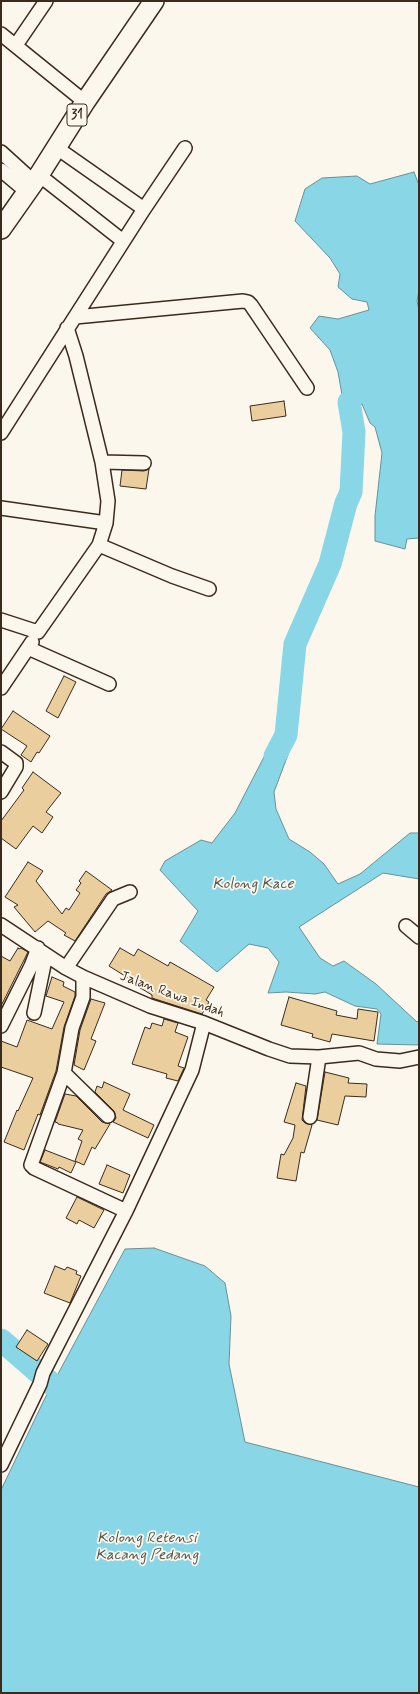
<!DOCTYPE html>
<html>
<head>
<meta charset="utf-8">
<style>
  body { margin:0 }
  #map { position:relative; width:420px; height:1694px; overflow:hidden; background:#fbf7ec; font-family:Mynerve,sans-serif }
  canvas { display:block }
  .frame { position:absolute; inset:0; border:2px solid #3b2a1e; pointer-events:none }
</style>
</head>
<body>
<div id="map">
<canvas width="420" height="1694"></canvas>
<div class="frame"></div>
</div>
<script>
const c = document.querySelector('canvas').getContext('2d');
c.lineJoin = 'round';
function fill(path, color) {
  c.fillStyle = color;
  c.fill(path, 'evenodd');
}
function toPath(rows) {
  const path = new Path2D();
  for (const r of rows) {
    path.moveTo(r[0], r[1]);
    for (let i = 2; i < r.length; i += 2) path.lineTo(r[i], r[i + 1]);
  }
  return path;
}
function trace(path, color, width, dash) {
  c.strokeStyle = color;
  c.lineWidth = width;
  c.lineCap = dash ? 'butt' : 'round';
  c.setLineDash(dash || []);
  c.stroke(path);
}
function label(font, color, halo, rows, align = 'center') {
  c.font = font + ' Mynerve,sans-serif';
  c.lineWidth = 3.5;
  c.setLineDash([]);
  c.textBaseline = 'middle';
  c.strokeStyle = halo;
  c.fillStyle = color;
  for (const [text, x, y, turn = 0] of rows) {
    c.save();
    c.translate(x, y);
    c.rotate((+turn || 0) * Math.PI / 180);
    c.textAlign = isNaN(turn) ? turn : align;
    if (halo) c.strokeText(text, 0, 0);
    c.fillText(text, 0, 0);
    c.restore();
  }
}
const water = toPath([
  [414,172,419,185,419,291,417,301,419,310,419,538,407,539,405,549,375,541,375,516,382,453,375,427,370,423,362,404,356,407,362,427,349,435,338,372,330,350,310,328,319,316,338,319,369,310,367,302,352,299,338,287,340,274,330,258,295,221,305,189,322,178,357,176,370,184,414,172],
  [297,725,295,736,274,792,276,809,289,839,310,852,324,864,338,884,360,874,410,833,419,833,419,879,383,873,299,927,320,958,333,966,344,961,376,984,417,1022,419,1020,419,1045,377,1044,381,1014,377,1009,355,1006,325,992,315,994,286,992,268,993,279,962,268,948,249,944,217,972,180,941,198,911,160,870,165,861,201,840,212,843,235,813,279,728,297,725],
  [154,1248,205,1266,225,1283,231,1316,229,1364,245,1442,419,1487,419,1693,1,1693,1,1490,44,1400,125,1249,154,1248]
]);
const river = toPath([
  [275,756,286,735,295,644,330,564,346,503,351,492,354,432,349,402],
  [1,1340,53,1385]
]);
const building = toPath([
  [284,401,286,416,252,421,250,406,284,401],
  [149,469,146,489,120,486,122,470,144,471,149,469],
  [64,676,76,682,58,718,46,711,64,676],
  [13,711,50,736,39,753,37,752,31,762,21,755,27,746,1,729,13,711],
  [33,772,61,793,46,812,53,817,42,833,33,826,16,849,1,838,1,821,24,790,22,788,33,772],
  [28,862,43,871,36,881,62,914,66,908,69,910,80,893,76,890,81,883,79,881,86,871,112,890,106,894,75,941,64,935,66,933,48,921,35,932,14,907,18,905,5,897,28,862],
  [18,948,19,949,21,948,28,952,1,1006,1,956,10,961,18,948],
  [120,948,134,956,138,949,168,966,170,962,214,987,206,1000,209,1002,202,1014,152,998,152,995,132,983,133,981,109,966,120,948],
  [52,977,64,982,63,986,75,992,75,996,64,1027,56,1071,40,1115,38,1114,24,1150,4,1142,17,1110,18,1111,33,1078,1,1067,1,1041,17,1047,27,1020,52,1029,64,1002,46,996,52,977],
  [289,997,337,1011,336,1015,357,1019,358,1009,378,1012,374,1041,332,1034,330,1042,312,1037,313,1034,281,1025,289,997],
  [91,999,105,1003,91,1039,96,1041,84,1070,74,1065,80,1030,91,999],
  [164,1019,178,1023,175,1032,188,1037,178,1066,184,1068,178,1081,166,1078,167,1074,132,1064,145,1027,150,1029,152,1023,162,1026,164,1019],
  [325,1072,349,1078,348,1083,367,1084,366,1097,345,1096,338,1125,317,1120,325,1072],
  [104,1082,130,1094,123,1110,154,1125,148,1138,113,1122,116,1118,114,1111,95,1092,97,1086,102,1088,104,1082],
  [296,1083,306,1086,302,1120,305,1123,312,1125,304,1153,301,1152,296,1181,277,1178,281,1154,284,1155,293,1138,295,1125,284,1122,296,1083],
  [65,1094,76,1096,102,1122,110,1124,95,1149,92,1147,84,1165,75,1161,82,1141,78,1139,83,1130,58,1124,58,1123,55,1122,65,1094],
  [45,1150,76,1162,71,1173,59,1167,58,1169,40,1162,45,1150],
  [107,1165,130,1175,123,1193,99,1184,107,1165],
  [77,1197,104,1210,94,1228,79,1220,77,1224,66,1218,77,1197],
  [55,1266,65,1270,67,1267,77,1271,76,1274,81,1276,70,1303,44,1293,55,1266],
  [27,1330,48,1344,37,1361,16,1347,27,1330]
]);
const minor = toPath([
  [1,34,85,102],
  [16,45,46,1],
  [57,148,144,209],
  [1,152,34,182],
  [1,170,27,192],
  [39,175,123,241],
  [75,317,144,209,185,148],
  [67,328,76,356,102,462,108,501,106,523],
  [1,433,75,317,243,301,248,302,251,305,307,388],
  [102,462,144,463],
  [1,508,106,523,99,545,38,632,1,620],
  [99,545,172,576,209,589],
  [28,648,109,684],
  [1,688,32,642],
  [1,752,16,763,16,767,1,792],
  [1,925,66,968,83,977,150,1006,204,1023,269,1049,290,1056,319,1057,359,1053,376,1059,400,1061,419,1057],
  [406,926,419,937],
  [66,968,113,899,130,892],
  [83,977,83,997,72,1028,64,1073,31,1165,34,1168,126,1211],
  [34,1013,46,955],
  [1,1026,31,966,38,948],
  [64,1073,108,1116],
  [310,1117,319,1057],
  [1,1465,40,1384,43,1373,126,1211,192,1070,204,1023]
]);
const highway = toPath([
  [1,229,39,175,85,102,154,1]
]);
const shields = [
  [77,115,20]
];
const shieldNames = [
  ["31",77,115]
];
const streetNames = [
  ["Jalan Rawa Indah",172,995,20]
];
const waterNames = [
  ["Kolong Kace",253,885],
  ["Kolong Retensi",147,1539],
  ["Kacang Pedang",147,1556]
];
fill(water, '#88d6e6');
trace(water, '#699196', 1);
trace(river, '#88d6e6', 23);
fill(building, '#eace9e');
trace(building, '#3b2a1e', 1);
trace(minor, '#3b2a1e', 16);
trace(highway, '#3b2a1e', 22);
trace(minor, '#fbf7ec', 13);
trace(highway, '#fbf7ec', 19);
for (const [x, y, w] of shields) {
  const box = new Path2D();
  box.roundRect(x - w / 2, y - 11, w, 22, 3);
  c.fillStyle = '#fbf7ec';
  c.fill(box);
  trace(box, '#3b2a1e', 1);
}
label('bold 13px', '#3b2a1e', null, shieldNames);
label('14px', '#3b2a1e', '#fbf7ec', streetNames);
label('italic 15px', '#4e5550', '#fbf7ec', waterNames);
</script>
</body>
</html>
